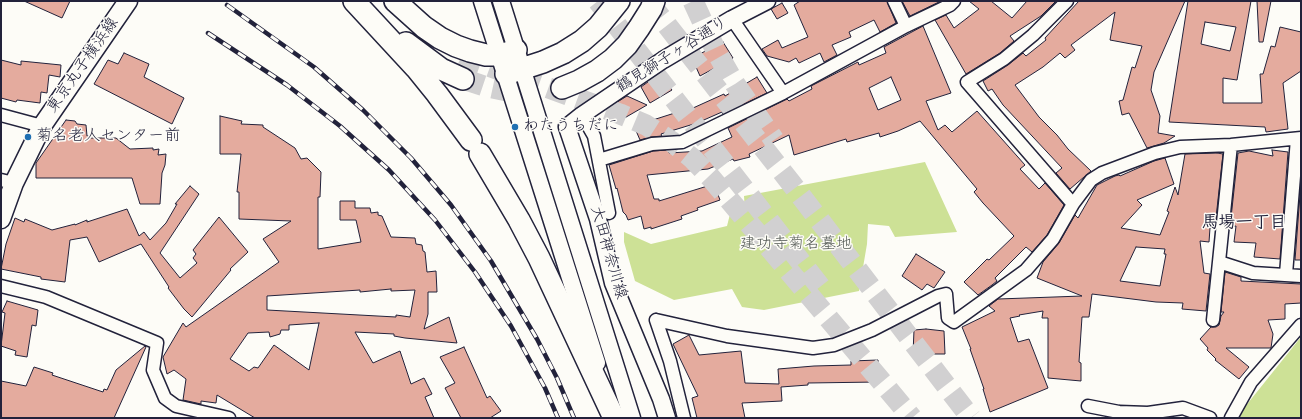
<!DOCTYPE html>
<html>
<head>
<meta charset="utf-8">
<style>
  body { margin:0 }
  #map { position:relative; width:1302px; height:419px; overflow:hidden; background:#fdfcf7; font-family:"Indie Flower",sans-serif }
  canvas { display:block }
  .frame { position:absolute; inset:0; border:2px solid #22223b; pointer-events:none }
</style>
</head>
<body>
<div id="map">
<canvas width="1302" height="419"></canvas>
<div class="frame"></div>
</div>
<script>
const c = document.querySelector('canvas').getContext('2d');
c.lineJoin = 'round';
function fill(path, color) {
  c.fillStyle = color;
  c.fill(path, 'evenodd');
}
function toPath(rows) {
  const path = new Path2D();
  for (const r of rows) {
    path.moveTo(r[0], r[1]);
    for (let i = 2; i < r.length; i += 2) path.lineTo(r[i], r[i + 1]);
  }
  return path;
}
function trace(path, color, width, dash) {
  c.strokeStyle = color;
  c.lineWidth = width;
  c.lineCap = dash ? 'butt' : 'round';
  c.setLineDash(dash || []);
  c.stroke(path);
}
function label(font, color, halo, rows, align = 'center') {
  c.font = font + ' "Indie Flower","Klee One",sans-serif';
  c.lineWidth = 3;
  c.setLineDash([]);
  c.textBaseline = 'middle';
  c.strokeStyle = halo;
  c.fillStyle = color;
  for (const [text, x, y, turn = 0] of rows) {
    c.save();
    c.translate(x, y);
    c.rotate((+turn || 0) * Math.PI / 180);
    c.textAlign = isNaN(turn) ? turn : align;
    if (halo) c.strokeText(text, 0, 0);
    c.fillText(text, 0, 0);
    c.restore();
  }
}
const green = toPath([
  [925,162,957,232,895,237,889,226,868,224,867,244,859,291,764,310,742,307,732,289,674,300,635,281,624,242,624,232,651,244,727,226,730,214,745,212,744,196],
  [1301,337,1301,418,1236,418]
]);
const building = toPath([
  [24,1,70,1,62,18,24,1],
  [800,1,887,1,896,23,880,32,874,20,849,32,851,37,832,45,837,55,824,62,820,53,799,63,796,58,789,62,767,56,762,49,778,40,782,48,808,37,794,5,800,1],
  [902,1,941,1,910,16,902,1],
  [969,1,991,1,1012,18,1027,1,1056,1,1041,16,1010,36,1014,41,1000,53,966,74,935,20,946,15,954,28,979,9,969,1],
  [1079,1,1185,1,1154,72,1151,90,1160,116,1158,133,1175,136,1164,143,1147,148,1129,113,1122,115,1119,101,1123,100,1132,67,1135,68,1142,46,1110,40,1115,12,1071,45,1075,50,1065,58,1060,53,1043,67,1015,85,1039,117,1057,135,1068,149,1091,171,1070,189,1056,173,1062,168,1003,105,992,89,988,91,983,81,1008,65,1023,53,1026,56,1046,40,1045,38,1079,1],
  [1188,1,1251,1,1237,80,1223,78,1223,103,1262,103,1260,74,1263,74,1271,46,1275,47,1280,27,1301,32,1301,71,1283,83,1288,129,1266,132,1265,127,1169,122,1188,1],
  [1205,22,1236,27,1230,51,1201,44,1205,22],
  [1257,1,1271,1,1263,42,1259,42,1257,1],
  [782,3,788,13,777,19,771,9,782,3],
  [923,26,951,93,926,101,938,130,945,125,952,132,977,111,1025,165,1020,169,1039,189,1045,183,1064,205,1047,235,1032,252,1026,247,995,278,997,281,992,285,978,295,964,282,987,259,989,260,1014,236,983,203,974,192,977,189,920,121,898,131,880,137,879,133,847,142,846,139,794,155,789,135,749,154,750,157,734,161,733,159,708,169,647,175,654,199,659,199,659,201,714,184,720,200,697,208,698,210,681,216,682,219,651,229,651,227,644,229,641,216,628,220,626,215,623,212,617,188,616,189,609,165,653,151,668,150,669,153,702,151,732,137,728,128,787,99,789,101,812,89,811,86,858,62,859,65,886,53,884,47,923,26],
  [891,77,901,100,878,110,869,88,891,77],
  [723,42,733,58,700,76,692,58,723,42],
  [124,53,149,64,144,77,184,98,172,124,94,84,108,60,118,64,124,53],
  [1,60,21,65,21,61,61,65,60,77,49,75,47,93,41,92,40,103,17,100,16,102,1,98,1,60],
  [659,74,672,90,650,103,641,87,659,74],
  [757,77,767,93,723,114,722,112,697,123,661,134,662,136,651,137,640,140,634,126,681,111,682,113,724,94,725,96,757,77],
  [627,96,647,105,621,120,614,104,627,96],
  [220,116,242,121,241,124,263,125,263,127,295,148,301,159,307,158,321,172,320,197,318,197,318,249,361,242,356,220,340,220,340,201,355,201,355,208,370,208,371,213,378,212,378,215,382,216,391,237,415,238,416,244,422,245,423,251,425,252,427,272,436,271,437,292,428,292,428,314,424,329,449,317,457,343,405,338,394,336,394,334,355,332,373,363,400,351,411,384,424,378,432,394,425,397,434,418,255,418,217,395,216,403,201,401,201,404,183,400,186,379,174,370,167,374,163,357,183,323,186,327,279,262,263,239,291,221,239,219,239,192,237,192,241,154,220,154,220,116],
  [391,289,391,291,415,290,410,317,396,315,396,317,267,310,267,296,360,290,360,292,391,289],
  [319,323,309,370,274,345,258,368,254,367,249,371,230,359,248,333,269,332,270,337,280,334,281,330,289,330,289,325,319,323],
  [66,120,75,121,77,124,86,125,87,136,90,136,90,138,116,138,130,149,153,148,153,150,159,149,158,155,166,154,165,165,162,173,160,204,140,204,132,178,36,178,36,163,66,120],
  [1272,150,1288,152,1280,259,1254,257,1256,243,1234,242,1236,226,1230,227,1238,153,1249,151,1273,156,1272,150],
  [1217,153,1223,154,1215,227,1210,228,1209,242,1200,241,1204,273,1210,274,1206,311,1182,309,1183,303,1156,302,1092,294,1089,317,1082,317,1079,362,1081,363,1081,381,1048,378,1048,318,1042,318,1043,311,1019,315,1020,316,1010,318,1018,342,1029,339,1048,388,990,412,983,389,984,389,970,349,971,349,962,327,995,311,989,306,998,299,1082,296,1037,278,1043,262,1059,243,1075,215,1078,218,1097,185,1115,176,1119,175,1120,176,1154,161,1165,158,1174,184,1137,200,1142,205,1121,228,1160,235,1169,212,1167,211,1175,187,1178,195,1185,154,1217,153],
  [1136,247,1165,249,1164,254,1166,254,1160,286,1120,281,1136,247],
  [1301,182,1301,260,1295,260,1301,182],
  [190,186,199,194,160,253,180,278,197,263,193,258,196,254,193,250,219,217,248,252,230,269,231,270,192,317,184,309,168,288,169,287,141,244,99,262,87,237,70,240,65,282,41,279,41,277,1,269,6,244,15,218,24,222,25,219,52,230,75,224,75,225,87,220,87,222,127,209,139,236,144,232,150,240,166,223,177,204,175,204,190,186],
  [916,254,945,272,934,288,927,284,922,290,902,276,916,254],
  [1225,272,1241,277,1241,281,1301,284,1301,303,1285,304,1285,319,1268,320,1273,334,1271,348,1226,348,1249,367,1239,379,1215,360,1216,359,1207,350,1208,348,1200,339,1211,327,1216,327,1219,325,1221,316,1224,312,1221,312,1225,272],
  [7,301,38,310,36,326,32,325,27,357,15,355,16,351,1,346,5,313,2,312,7,301],
  [926,329,944,331,945,354,913,354,914,330,926,329],
  [689,335,699,355,741,351,745,383,779,384,778,369,814,366,851,365,851,361,878,360,878,382,808,383,808,385,781,387,782,401,742,403,745,418,697,418,692,398,698,396,673,344,689,335],
  [145,346,146,347,114,418,1,418,1,381,26,386,34,367,53,373,52,375,103,392,104,389,107,390,116,370,145,346],
  [464,347,487,398,490,396,501,411,490,418,461,418,445,388,455,383,440,357,464,347]
]);
const highwayTunnel = toPath([
  [598,1,825,293],
  [648,1,791,183,971,418],
  [693,1,716,51,735,84,774,140],
  [461,56,620,114,646,125,671,141,692,158,711,178,912,418],
  [463,79,484,86,507,91,530,92]
]);
const street = toPath([
  [894,1,906,26],
  [1067,1,1033,35,1004,59,967,82,1073,204],
  [732,19,783,93],
  [1,115,42,126],
  [582,115,594,136,609,213],
  [599,160,652,144,682,142,783,93,906,26,950,5,954,1],
  [1,180,14,183],
  [1219,262,1253,273,1301,276],
  [1286,274,1297,139],
  [1,286,46,297,157,343,153,370,165,398,176,406,229,418],
  [656,320,727,336,813,348,834,345,872,330,938,296,946,294,948,318,954,322,1026,270,1053,239,1073,204,1091,180,1102,173,1155,153,1180,147,1231,145,1301,138],
  [656,320,670,361,684,418],
  [1213,320,1231,145],
  [1088,406,1119,412,1148,413,1183,408,1210,418],
  [1231,418,1251,382,1301,325]
]);
const secondary = toPath([
  [482,1,597,363],
  [501,1,632,418],
  [667,418,661,399,613,283,598,219,567,127,582,115,663,60,732,19,767,1]
]);
const primary = toPath([
  [1,219,14,183,42,126,128,1]
]);
const highway = toPath([
  [354,1,416,68,437,94,471,140],
  [395,1,424,27,440,38,456,46,470,51,486,55,500,55,516,50],
  [406,43,441,69,463,79],
  [506,74,543,62,563,53,582,41,598,27,619,1],
  [562,88,579,81,597,71,613,59,627,45,639,28,651,9,654,1],
  [480,154,519,220,539,258,614,418]
]);
const rail = toPath([
  [227,5,314,67,363,110,411,158,451,205,491,261,537,339,557,378,574,418],
  [208,33,287,85,340,126,389,170,435,220,475,272,511,326,545,388,558,418]
]);
const markers = [
  [515,127,4,"#1f6fb2"],
  [28,137,4,"#1f6fb2"]
];
const streetNames = [
  ["鶴見獅子ヶ谷通り",673,56,-32],
  ["東京丸子横浜線",84,66,-55],
  ["大田神奈川線",607,253,74]
];
const poiNames = [
  ["わたうちだに",523,127],
  ["菊名老人センター前",36,137]
];
const parkNames = [
  ["建功寺菊名墓地",796,245]
];
const neighbourhoodNames = [
  ["馬場一丁目",1244,224]
];
fill(green, '#cde196');
fill(building, '#e4ab9e');
trace(building, '#22223b', 1);
trace(highwayTunnel, '#d1d0d1', 21, [21, 10]);
trace(street, '#22223b', 15);
trace(secondary, '#22223b', 19);
trace(primary, '#22223b', 21);
trace(highway, '#22223b', 24);
trace(street, '#fdfcf7', 12);
trace(secondary, '#fdfcf7', 16);
trace(primary, '#fdfcf7', 18);
trace(highway, '#fdfcf7', 21);
trace(rail, '#22223b', 4.5);
trace(rail, '#fdfcf7', 3, [9]);
for (const [x, y, r, color] of markers) {
  const dot = new Path2D();
  dot.arc(x, y, r, 0, 2 * Math.PI);
  c.fillStyle = color;
  c.fill(dot);
  trace(dot, '#fdfcf7', 1.5);
}
label('16px', '#22223b', '#fdfcf7', streetNames);
label('16px', '#22223b', '#fdfcf7', poiNames, 'left');
label('16px', '#555b56', '#fdfcf7', parkNames);
label('bold 17px', '#22223b', '#fdfcf7', neighbourhoodNames);
</script>
</body>
</html>
